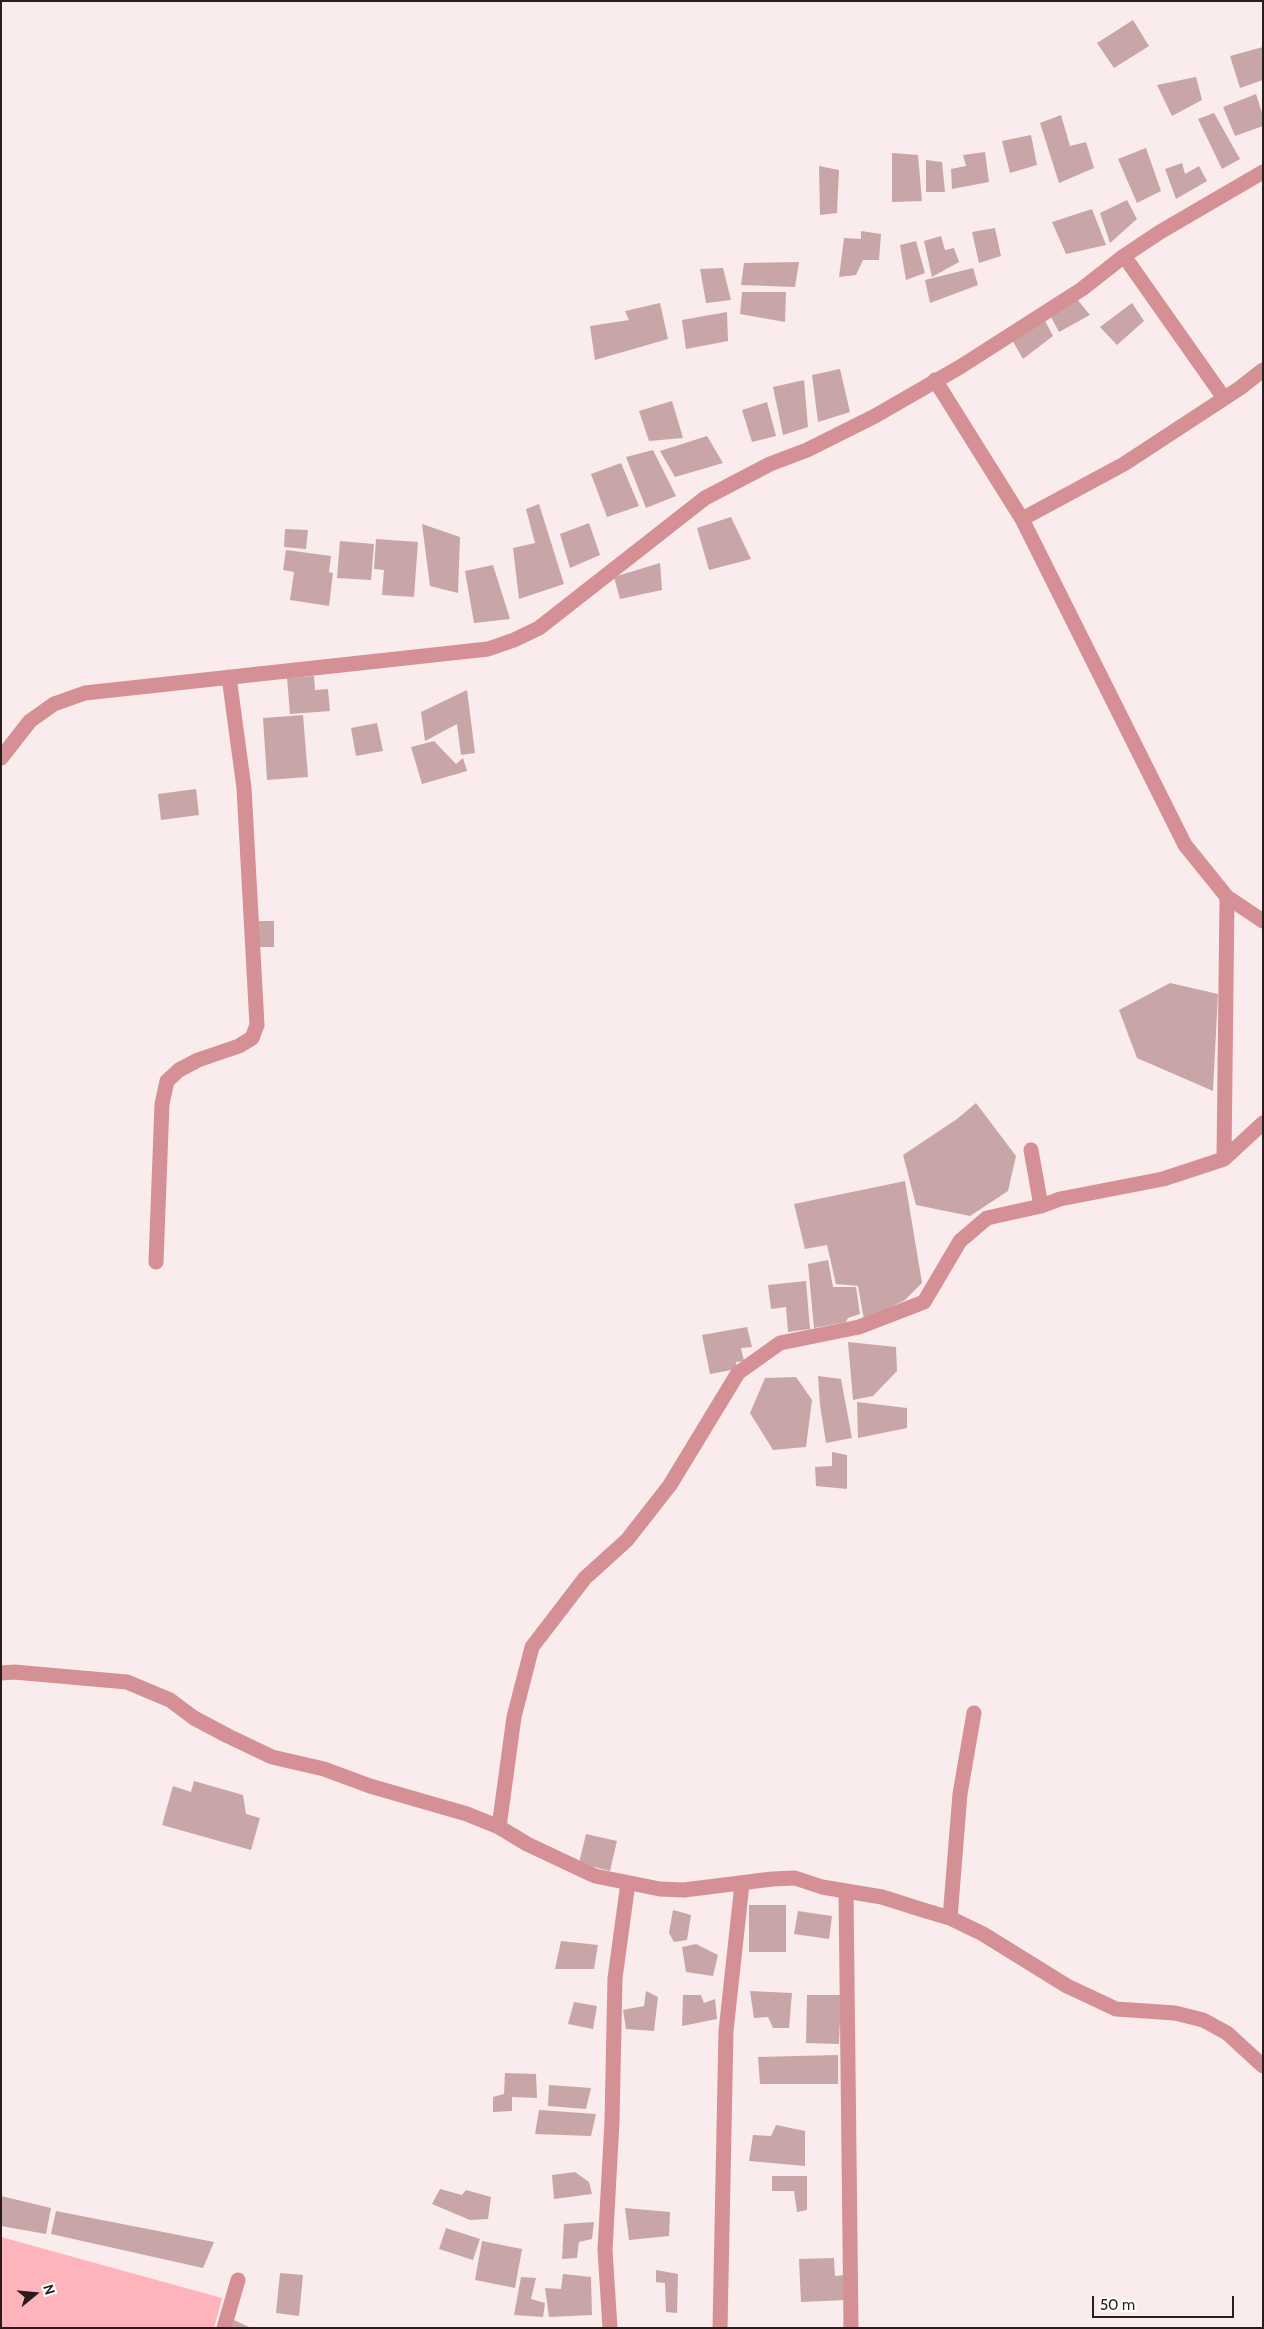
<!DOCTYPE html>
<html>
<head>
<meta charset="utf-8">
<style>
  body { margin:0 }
  #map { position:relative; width:1264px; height:2329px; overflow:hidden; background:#faebec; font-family:Cabin,sans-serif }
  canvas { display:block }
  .frame { position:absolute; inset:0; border:2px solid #291c1d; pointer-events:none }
  .north { position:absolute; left:10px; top:2269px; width:50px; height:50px; -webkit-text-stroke:4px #fff; paint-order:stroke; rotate:73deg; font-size:14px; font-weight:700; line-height:20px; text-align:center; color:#291c1d }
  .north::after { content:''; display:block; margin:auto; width:18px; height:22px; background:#291c1d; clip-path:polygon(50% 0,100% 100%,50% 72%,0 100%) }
  .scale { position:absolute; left:1092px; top:2296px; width:142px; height:22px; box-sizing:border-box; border:2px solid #291c1d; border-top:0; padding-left:6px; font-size:15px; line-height:18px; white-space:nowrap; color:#291c1d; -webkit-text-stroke:4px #fff; paint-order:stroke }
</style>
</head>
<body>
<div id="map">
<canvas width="1264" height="2329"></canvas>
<div class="frame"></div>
<div class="north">N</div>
<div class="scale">50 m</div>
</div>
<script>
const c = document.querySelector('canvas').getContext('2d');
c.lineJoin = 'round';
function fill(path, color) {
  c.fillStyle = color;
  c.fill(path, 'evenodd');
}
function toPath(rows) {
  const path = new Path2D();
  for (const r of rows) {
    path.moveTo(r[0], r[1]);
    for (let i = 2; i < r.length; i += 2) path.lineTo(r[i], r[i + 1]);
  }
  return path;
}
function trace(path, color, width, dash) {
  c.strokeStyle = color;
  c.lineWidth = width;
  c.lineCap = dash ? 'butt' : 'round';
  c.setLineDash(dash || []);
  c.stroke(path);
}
const green = toPath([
  [1,2237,222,2298,214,2328,1,2328]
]);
const building = toPath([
  [1133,20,1149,46,1114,68,1097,43],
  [1263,47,1263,80,1240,88,1230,56],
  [1196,77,1202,100,1172,116,1157,85],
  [1256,94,1263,116,1263,126,1235,136,1223,107],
  [1214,113,1240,159,1222,169,1198,119],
  [1061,115,1070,146,1086,142,1094,168,1059,183,1040,123],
  [1031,135,1037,165,1010,173,1002,141],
  [1146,148,1161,191,1137,203,1118,159],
  [985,152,989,182,952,189,951,169,966,166,963,155],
  [892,153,918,155,922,201,892,202],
  [926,160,942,162,945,192,926,192],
  [1182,163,1185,174,1199,166,1207,181,1176,199,1165,169],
  [819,166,839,170,837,213,820,215],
  [1127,200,1137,219,1110,243,1100,213],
  [1092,209,1106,245,1066,254,1052,222],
  [995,228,1001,256,979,263,972,232],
  [861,231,881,234,879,260,863,260,856,275,839,277,844,238,861,239],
  [941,236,945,250,954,248,959,262,932,277,924,241],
  [916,241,925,273,906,280,900,245],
  [799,262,795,287,741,285,744,263],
  [723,268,731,300,706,303,700,269],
  [973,268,978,285,930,303,925,280],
  [742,292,786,292,785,322,740,314],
  [1077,299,1090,315,1059,332,1050,315],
  [660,303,668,339,595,360,590,326,629,320,625,311],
  [1132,303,1144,321,1117,345,1100,327],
  [727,312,728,341,686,349,682,320],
  [1044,319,1053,336,1023,359,1012,340],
  [840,369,850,412,818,422,812,375],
  [804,380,808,427,783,435,773,387],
  [672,401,683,438,649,441,639,411],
  [767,402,776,436,752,442,742,410],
  [707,436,723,463,675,477,660,451],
  [653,450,676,496,646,508,626,457],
  [621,463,639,506,607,517,591,474],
  [539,504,564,584,519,599,513,548,535,543,526,509],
  [731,517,751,559,709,570,697,528],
  [589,523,600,555,570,568,560,534],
  [422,524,460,537,458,593,430,586],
  [285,529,308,530,306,549,284,547],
  [376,539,418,542,414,597,382,595,384,570,374,569],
  [340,541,374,544,371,580,337,578],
  [286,550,331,556,329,572,333,573,329,606,290,600,294,572,283,570],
  [660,563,662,590,620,599,614,577],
  [493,565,510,619,474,623,465,571],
  [314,676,315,690,328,689,330,711,290,714,287,678],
  [467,690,475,753,461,755,457,724,425,741,421,712],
  [303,715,308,777,267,780,263,718],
  [377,723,383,751,356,756,351,728],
  [434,741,456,764,463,758,467,771,422,784,411,747],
  [196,789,199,815,161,820,158,794],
  [257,921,274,921,274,947,257,947],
  [1170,983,1218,994,1213,1091,1137,1058,1119,1010],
  [976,1103,1016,1156,1008,1191,970,1216,916,1205,903,1155,957,1119],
  [905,1181,922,1283,905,1300,864,1320,858,1286,836,1284,827,1245,805,1249,794,1204],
  [828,1260,833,1287,856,1287,860,1314,848,1318,846,1322,814,1328,808,1264],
  [806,1281,810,1329,788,1332,786,1307,771,1309,768,1285],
  [747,1327,752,1347,741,1348,744,1361,736,1362,737,1369,710,1374,702,1335],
  [848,1342,896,1347,897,1371,873,1396,853,1400],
  [818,1376,841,1379,852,1438,826,1443,820,1405],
  [796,1377,812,1400,806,1447,773,1450,750,1413,765,1378],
  [857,1402,907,1408,907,1428,858,1438],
  [832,1452,847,1455,847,1489,816,1486,815,1467,832,1466],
  [194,1781,243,1795,246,1814,260,1818,251,1850,162,1825,173,1786,191,1792],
  [586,1834,617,1841,610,1871,579,1863],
  [749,1905,786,1905,786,1952,749,1952],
  [673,1910,691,1915,687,1940,674,1942,669,1933],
  [798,1911,832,1916,829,1939,794,1934],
  [561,1941,598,1945,594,1969,555,1969],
  [696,1944,718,1955,713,1976,686,1972,682,1947],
  [646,1991,658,1997,654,2031,626,2029,623,2010,644,2006],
  [750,1991,792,1993,789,2028,773,2028,768,2017,754,2018],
  [683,1995,701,1995,704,2003,715,1999,717,2019,682,2026],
  [807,1995,841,1995,839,2044,806,2043],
  [574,2002,597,2006,593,2029,568,2024],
  [838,2055,838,2084,760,2084,758,2057],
  [505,2073,536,2074,537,2098,512,2097,512,2111,493,2112,493,2097,504,2094],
  [549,2085,591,2088,586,2109,548,2106],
  [539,2110,596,2114,591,2136,535,2134],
  [776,2125,805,2131,805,2166,749,2161,753,2135,771,2136],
  [575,2172,589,2182,592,2194,554,2199,552,2175],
  [772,2176,807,2176,807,2210,797,2212,794,2191,772,2191],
  [440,2189,462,2195,466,2190,491,2197,488,2219,470,2220,432,2204],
  [1,2196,51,2208,46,2234,1,2226],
  [625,2208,670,2212,669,2236,629,2240],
  [56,2211,214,2242,203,2268,51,2234],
  [594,2222,592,2239,579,2242,577,2258,562,2259,564,2224],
  [446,2228,480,2239,473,2260,439,2249],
  [482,2241,522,2249,515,2288,475,2280],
  [834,2258,835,2276,845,2275,846,2300,801,2302,799,2259],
  [656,2270,678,2274,677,2313,666,2312,665,2283,656,2282],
  [280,2273,303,2275,299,2316,276,2313],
  [563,2274,591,2277,592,2315,549,2317,545,2288,561,2289],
  [521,2277,536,2278,531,2299,545,2303,543,2317,514,2315],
  [234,2320,251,2328,231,2328]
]);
const minor = toPath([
  [1124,256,1224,398],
  [935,380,1022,519,1185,845,1227,897,1263,921],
  [1022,519,1124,464,1240,388,1263,370],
  [1,758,30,721,54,704,85,693,488,649,514,640,539,628,705,498,770,464,807,450,875,416,960,367,1082,289,1124,256,1160,232,1263,172],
  [1031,1150,1041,1206],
  [1224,1159,1227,897],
  [156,1262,162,1104,167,1081,179,1070,198,1060,239,1046,252,1038,257,1025,244,788,229,677],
  [1,1673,14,1672,127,1682,170,1700,194,1718,228,1736,272,1757,324,1769,370,1786,467,1814,499,1827,527,1844,595,1876,660,1889,684,1890,772,1879,795,1878,822,1887,882,1897,923,1910,950,1918,983,1934,1067,1986,1116,2009,1175,2013,1203,2020,1227,2033,1263,2066],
  [499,1827,514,1717,532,1647,585,1578,627,1540,670,1485,738,1373,780,1343,859,1327,924,1302,960,1241,987,1218,1041,1206,1060,1199,1163,1179,1224,1159,1263,1123],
  [846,1891,851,2328],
  [950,1918,960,1794,974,1713],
  [224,2328,238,2280],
  [610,2328,605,2250,612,2121,615,1978,628,1883],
  [720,2328,726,2031,742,1884]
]);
fill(green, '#feb4ba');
fill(building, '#c8a6a8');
trace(minor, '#d59096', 15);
</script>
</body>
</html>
